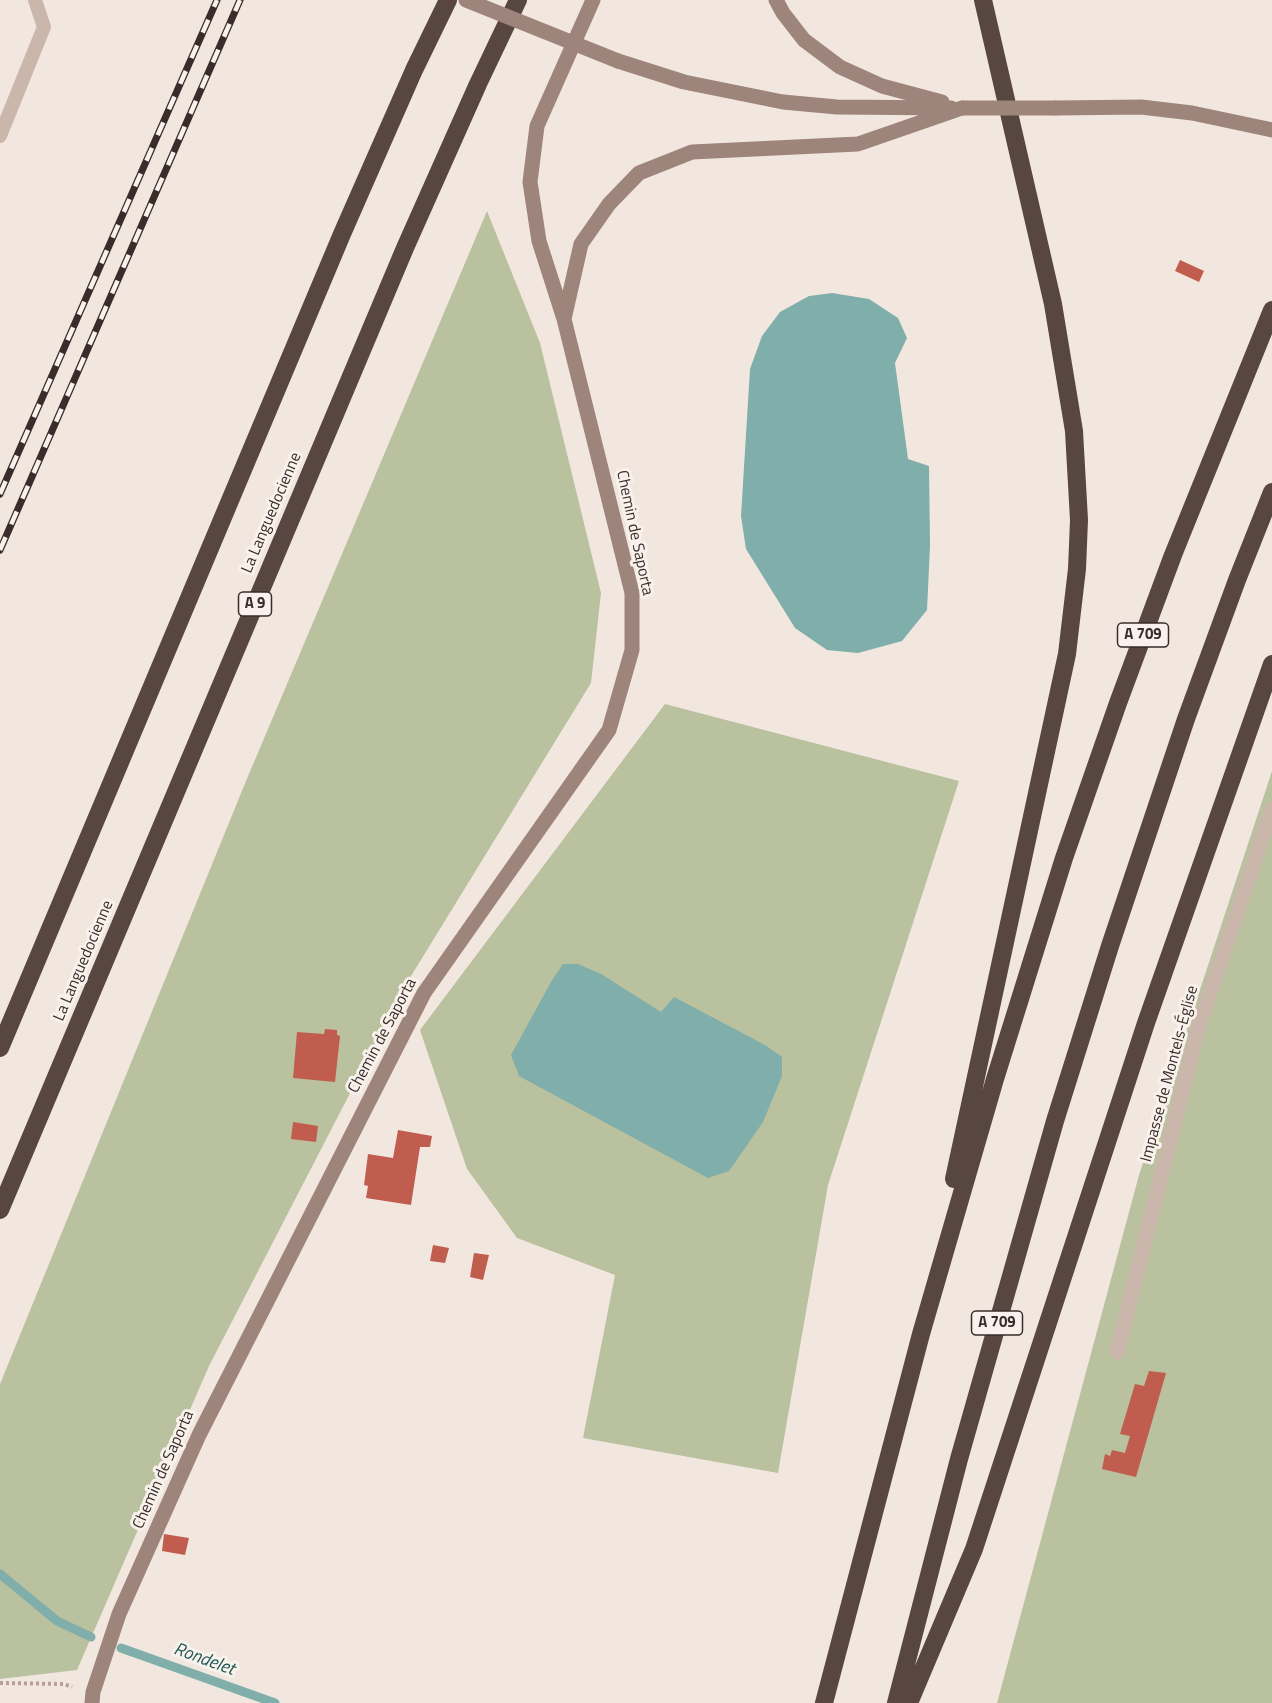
<!DOCTYPE html>
<html>
<head>
<meta charset="utf-8">
<style>
  body { margin:0 }
  canvas { display:block; background:#f2e7df }
</style>
</head>
<body>
<canvas width="1272" height="1703"></canvas>
<script>
const c = document.querySelector('canvas').getContext('2d');
c.lineJoin = 'round';
function fill(path, color) {
  c.fillStyle = color;
  c.fill(path, 'evenodd');
}
function toPath(rows) {
  const path = new Path2D();
  for (const r of rows) {
    path.moveTo(r[0], r[1]);
    for (let i = 2; i < r.length; i += 2) path.lineTo(r[i], r[i + 1]);
  }
  return path;
}
function trace(path, color, width, dash) {
  c.strokeStyle = color;
  c.lineWidth = width;
  c.lineCap = dash ? 'butt' : 'round';
  c.setLineDash(dash || []);
  c.stroke(path);
}
function label(font, color, halo, rows, align = 'center') {
  c.font = font + ' "Titillium Web",sans-serif';
  c.lineWidth = 6;
  c.setLineDash([]);
  c.textBaseline = 'middle';
  c.strokeStyle = halo;
  c.fillStyle = color;
  for (const [text, x, y, turn = 0] of rows) {
    c.save();
    c.translate(x, y);
    c.rotate((+turn || 0) * Math.PI / 180);
    c.textAlign = isNaN(turn) ? turn : align;
    if (halo) c.strokeText(text, 0, 0);
    c.fillText(text, 0, 0);
    c.restore();
  }
}
const green = toPath([
  [487,211,540,343,601,593,591,683,408,981,209,1366,77,1670,0,1679,0,1384,246,781],
  [665,704,959,781,828,1185,778,1473,583,1438,615,1275,517,1238,467,1169,420,1030],
  [1272,771,1272,1703,997,1703,1139,1175]
]);
const water = toPath([
  [832,293,869,299,898,318,907,338,895,363,908,459,929,466,930,546,927,610,902,641,858,653,827,650,795,628,746,549,741,516,750,369,762,336,780,312,809,296],
  [563,964,578,964,601,974,661,1012,674,997,765,1045,782,1057,782,1076,763,1122,729,1171,708,1178,519,1076,511,1055,551,982]
]);
const stream = toPath([
  [0,1574,57,1621,91,1637],
  [121,1648,275,1703]
]);
const building = toPath([
  [1180,260,1204,271,1199,282,1175,271],
  [325,1029,337,1030,337,1035,340,1036,335,1082,293,1078,297,1032,324,1034],
  [293,1122,318,1126,316,1142,291,1139],
  [398,1130,432,1136,430,1147,420,1147,411,1205,366,1198,368,1186,364,1185,368,1154,393,1158],
  [433,1245,449,1248,445,1263,430,1261],
  [474,1253,489,1255,483,1280,470,1277],
  [1149,1371,1166,1373,1136,1477,1102,1469,1105,1454,1110,1456,1112,1450,1125,1453,1130,1436,1120,1434,1135,1384,1144,1386],
  [164,1534,189,1538,185,1555,162,1551]
]);
const path = toPath([
  [0,1683,64,1684,72,1687]
]);
const lane = toPath([
  [0,136,44,27,35,0]
]);
const street = toPath([
  [1117,1352,1198,1028,1272,809]
]);
const secondary = toPath([
  [776,0,783,13,804,40,840,67,882,86,942,102],
  [618,61,684,82,783,102,837,107,951,108],
  [1056,108,1141,107,1192,113,1272,130],
  [564,319,581,244,609,204,639,173,692,152,858,144,962,108],
  [92,1703,93,1692,119,1614,199,1435,424,993,609,730,632,650,632,593,564,319,539,241,530,182,537,126,593,0]
]);
const highway = toPath([
  [0,1048,342,234,414,70,448,0],
  [954,1179,1067,654,1077,569,1079,520,1074,431,1053,304,983,0],
  [0,1210,405,248,478,84,518,0],
  [824,1703,921,1334,995,1079,1064,858,1118,703,1173,555,1272,310],
  [896,1703,959,1459,1055,1121,1110,946,1186,719,1237,580,1272,492],
  [909,1703,974,1549,1146,1023,1272,664]
]);
const rail = toPath([
  [0,494,217,0],
  [0,550,240,0]
]);
const secondaryBridge = toPath([
  [466,0,618,61],
  [962,108,1056,108]
]);
const shields = [
  [255,604,33],
  [1143,635,51],
  [997,1323,51]
];
const shieldNames = [
  ["A 9",255,604],
  ["A 709",1143,635],
  ["A 709",997,1323]
];
const streetNames = [
  ["La Languedocienne",272,513,-67],
  ["Chemin de Saporta",634,533,78],
  ["La Languedocienne",84,961,-67],
  ["Chemin de Saporta",383,1036,-62],
  ["Impasse de Montels-Église",1170,1074,-75],
  ["Chemin de Saporta",164,1470,-66]
];
const waterNames = [
  ["Rondelet",204,1660,20]
];
fill(green, '#b9c19f');
fill(water, '#7faeab');
trace(stream, '#7faeab', 9);
fill(building, '#c15d4e');
trace(path, '#b6a095', 4, [3, 3]);
trace(lane, '#cab6ab', 14);
trace(street, '#cab6ab', 15);
trace(secondary, '#9e857c', 15);
trace(highway, '#584641', 18);
trace(rail, '#382d2a', 7);
trace(rail, '#f9f1eb', 4.5, [14]);
trace(secondaryBridge, '#9e857c', 15);
for (const [x, y, w] of shields) {
  const box = new Path2D();
  box.roundRect(x - w / 2, y - 12, w, 24, 4.5);
  c.fillStyle = '#f9f1eb';
  c.fill(box);
  trace(box, '#382d2a', 1.5);
}
label('bold 15px', '#382d2a', null, shieldNames);
label('16px', '#382d2a', '#f9f1eb', streetNames);
label('italic 18px', '#215856', '#f9f1eb', waterNames);
</script>
</body>
</html>
